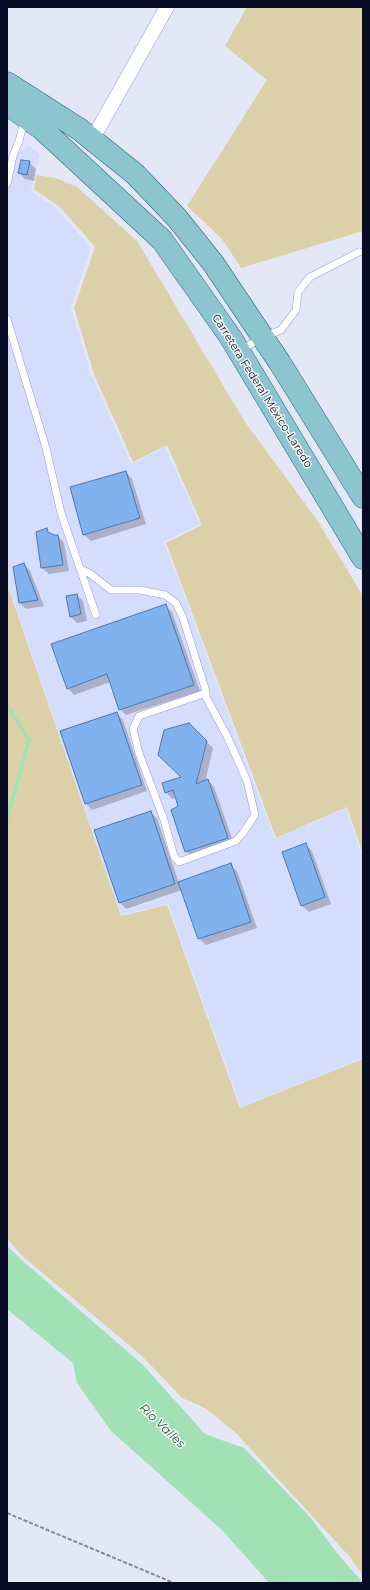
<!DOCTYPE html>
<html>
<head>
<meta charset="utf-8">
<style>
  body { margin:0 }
  #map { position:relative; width:370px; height:1590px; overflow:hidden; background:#e4e8f6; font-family:Montserrat,sans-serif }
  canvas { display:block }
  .frame { position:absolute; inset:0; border:8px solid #080b24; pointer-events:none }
</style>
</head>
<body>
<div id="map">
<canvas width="370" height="1590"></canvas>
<div class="frame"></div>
</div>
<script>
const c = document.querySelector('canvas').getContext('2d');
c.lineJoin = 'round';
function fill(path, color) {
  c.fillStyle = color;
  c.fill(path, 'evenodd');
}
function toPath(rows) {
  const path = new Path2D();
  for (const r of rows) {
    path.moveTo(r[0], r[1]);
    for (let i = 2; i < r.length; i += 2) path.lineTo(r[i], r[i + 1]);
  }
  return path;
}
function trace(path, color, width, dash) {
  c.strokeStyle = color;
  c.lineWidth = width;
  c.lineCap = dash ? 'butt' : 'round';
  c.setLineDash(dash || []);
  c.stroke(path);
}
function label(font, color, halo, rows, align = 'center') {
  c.font = font + ' Montserrat,sans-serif';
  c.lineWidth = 3;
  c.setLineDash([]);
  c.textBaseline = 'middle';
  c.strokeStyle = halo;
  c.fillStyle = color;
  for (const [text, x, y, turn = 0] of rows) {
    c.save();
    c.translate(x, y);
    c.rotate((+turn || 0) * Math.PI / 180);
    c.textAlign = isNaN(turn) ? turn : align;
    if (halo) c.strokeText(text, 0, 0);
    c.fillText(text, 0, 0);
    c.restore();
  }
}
const built = toPath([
  [29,146,40,154,31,191,58,210,91,248,71,308,91,374,131,464,165,447,200,524,164,542,275,839,346,808,363,859,363,1058,241,1107,168,904,121,915,7,582,7,155,13,156]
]);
const green = toPath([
  [247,7,363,7,363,231,241,268,222,239,187,206,267,80,225,46],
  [36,175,56,178,77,187,137,241,245,422,317,520,363,596,363,854,347,807,276,838,166,543,202,525,167,445,133,462,94,374,74,308,95,247,61,208,34,189],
  [7,584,121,916,167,905,240,1108,363,1059,363,1575,349,1556,235,1432,205,1408,182,1398,142,1356,20,1254,7,1238]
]);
const water = toPath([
  [7,1246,24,1262,143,1365,205,1434,244,1448,310,1517,337,1553,363,1583,269,1583,223,1531,111,1431,77,1383,73,1363,7,1309]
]);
const shadow = toPath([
  [29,162,36,169,34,181,25,179,19,173],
  [126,472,132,479,146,524,91,541,84,535],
  [46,529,53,536,58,536,64,543,69,571,49,574,42,568],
  [24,564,30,571,44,606,26,609,20,603],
  [77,595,83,601,87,621,77,623,70,616],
  [165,605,172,612,200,691,126,715,120,709,110,682,74,695,68,688],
  [117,713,123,720,147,791,92,810,86,804,62,732],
  [188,724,213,748,205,782,208,780,214,787,234,844,193,858,186,851,176,797,172,799,166,792,182,778],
  [150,812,157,818,179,883,230,865,237,871,257,928,206,945,199,939,182,890,126,909,120,903],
  [306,845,312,851,331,904,309,912,302,906,283,853]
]);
const stream = toPath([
  [7,705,29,740,7,819]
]);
const building = toPath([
  [21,160,30,161,27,175,18,173,21,160],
  [126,471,140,518,83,535,70,487,126,471],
  [47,528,48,532,54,535,58,535,63,565,41,568,36,532,47,528],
  [24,563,38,600,19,603,13,567,24,563],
  [77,594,81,614,70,617,66,596,77,594],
  [166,604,194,685,119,710,107,674,67,689,51,644,166,604],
  [117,712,142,785,85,804,60,731,117,712],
  [189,723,207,741,196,784,208,779,228,838,185,852,171,810,178,806,173,790,165,793,162,783,181,777,158,755,164,730,189,723],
  [151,811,175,884,119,903,94,830,151,811],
  [306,843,325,897,301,906,282,852,306,843],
  [231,863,251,922,198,939,178,882,231,863]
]);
const path = toPath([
  [7,1513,174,1583]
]);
const lane = toPath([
  [7,184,13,156,19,141,23,125],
  [7,319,46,448,61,513,96,615],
  [241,350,263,337,281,330,296,310,298,292,310,277,359,252],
  [80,569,89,573,111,590,140,590,165,595,176,603,183,618,205,688,206,693,206,697,228,738,247,781,255,815,243,833,236,841,179,862,174,856,164,820,139,753,133,729,139,716,206,693]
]);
const street = toPath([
  [92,140,167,7]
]);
const primary = toPath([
  [7,83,79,129,135,174,177,218,213,263,280,363,363,497],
  [7,104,42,129,66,151,162,240,231,338,363,558]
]);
const streetNames = [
  ["Carretera Federal México-Laredo",262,391,58]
];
const waterNames = [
  ["Río Valles",162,1426,44]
];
fill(built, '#d5ddfd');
fill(green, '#dcd0a9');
fill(water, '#a2e0b5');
fill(shadow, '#0003');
trace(stream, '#a2e0b5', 3.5);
fill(building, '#82b2ed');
trace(building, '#4a78b0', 1);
trace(lane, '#909ee2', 8);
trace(street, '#909ee2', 15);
trace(primary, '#2c697f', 23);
trace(path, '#84889b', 2, [4, 2]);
trace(lane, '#fff', 7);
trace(street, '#fff', 14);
trace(primary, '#8cc4d0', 22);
label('11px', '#080b24', '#f6f6f6', streetNames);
label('italic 12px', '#125832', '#f6f6f6', waterNames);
</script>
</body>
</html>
